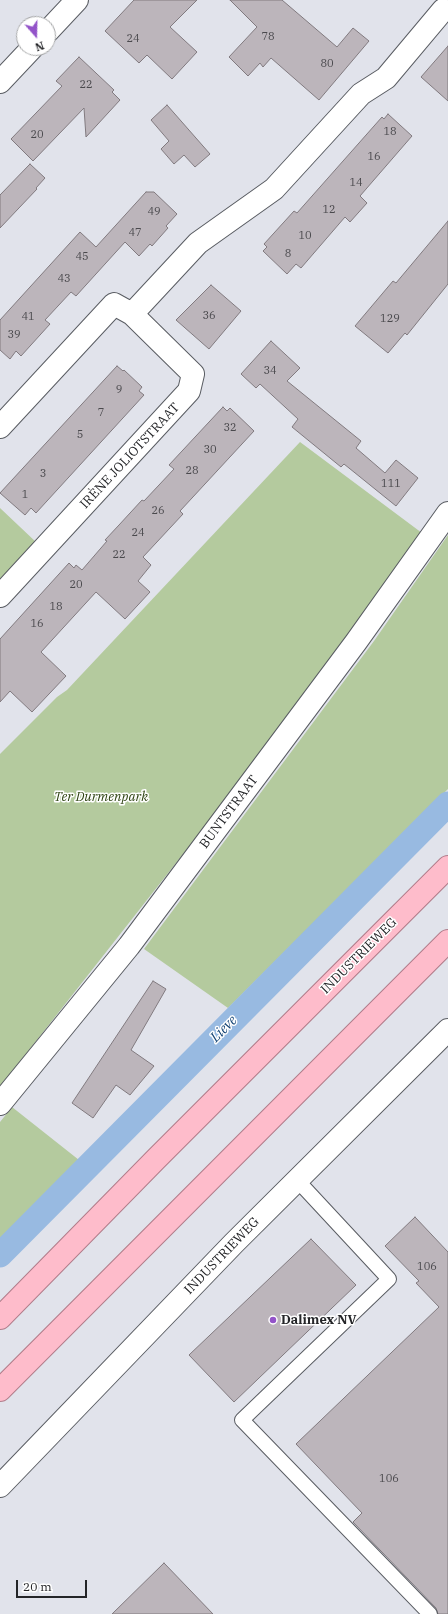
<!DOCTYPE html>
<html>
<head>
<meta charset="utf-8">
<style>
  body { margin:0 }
  #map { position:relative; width:448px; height:1614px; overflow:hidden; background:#e1e3eb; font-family:"IBM Plex Serif",serif }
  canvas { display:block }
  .north { position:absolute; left:16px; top:16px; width:40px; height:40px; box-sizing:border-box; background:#fff; border:1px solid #a7a8a9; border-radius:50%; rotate:160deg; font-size:11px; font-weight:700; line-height:16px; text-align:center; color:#242528 }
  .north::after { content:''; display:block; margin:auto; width:14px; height:18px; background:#9353c9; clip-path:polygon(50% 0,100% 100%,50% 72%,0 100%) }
  .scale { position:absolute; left:16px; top:1580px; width:71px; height:18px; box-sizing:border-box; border:2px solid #242528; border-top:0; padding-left:5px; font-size:12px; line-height:14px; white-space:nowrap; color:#242528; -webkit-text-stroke:3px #fff; paint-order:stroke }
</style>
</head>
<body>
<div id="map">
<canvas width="448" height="1614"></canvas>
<div class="north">N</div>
<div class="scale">20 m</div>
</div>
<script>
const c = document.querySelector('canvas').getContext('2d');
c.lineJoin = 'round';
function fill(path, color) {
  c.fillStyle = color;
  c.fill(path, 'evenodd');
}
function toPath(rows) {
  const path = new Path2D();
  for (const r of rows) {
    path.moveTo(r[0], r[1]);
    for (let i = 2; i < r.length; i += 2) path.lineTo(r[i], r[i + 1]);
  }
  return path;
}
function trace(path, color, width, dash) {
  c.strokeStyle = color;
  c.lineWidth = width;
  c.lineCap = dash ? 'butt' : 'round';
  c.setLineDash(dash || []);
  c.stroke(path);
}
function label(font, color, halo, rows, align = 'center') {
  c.font = font + ' "IBM Plex Serif",serif';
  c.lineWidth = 3;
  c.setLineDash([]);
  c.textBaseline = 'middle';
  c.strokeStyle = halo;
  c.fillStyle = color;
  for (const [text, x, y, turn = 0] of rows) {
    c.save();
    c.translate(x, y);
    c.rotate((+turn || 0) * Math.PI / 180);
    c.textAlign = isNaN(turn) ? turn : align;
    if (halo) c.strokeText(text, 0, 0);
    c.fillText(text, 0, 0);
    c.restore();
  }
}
const green = toPath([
  [300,442,422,533,286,721,198,835,0,1087,0,754,57,697,67,690],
  [0,508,37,543,0,583],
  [448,535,448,789,228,1008,144,949,374,641],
  [12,1107,79,1160,58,1180,0,1243,0,1122]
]);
const canal = toPath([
  [0,1255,448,804]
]);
const building = toPath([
  [134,0,197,0,170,27,197,52,172,79,147,55,139,63,105,31,134,0],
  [230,0,282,0,337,47,353,28,369,41,319,100,271,58,263,67,260,63,248,76,229,57,257,27,230,0],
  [448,46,448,101,421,77,448,46],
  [79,57,114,90,112,92,120,100,86,137,84,108,33,161,11,139,62,86,56,81,79,57],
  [167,105,210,154,195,167,184,155,174,164,161,149,169,141,151,120,167,105],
  [388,114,412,136,360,196,367,203,350,222,345,217,301,268,296,264,287,274,263,251,267,247,264,244,294,211,297,213,382,117,384,119,388,114],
  [30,164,45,178,36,188,37,189,0,228,0,195,30,164],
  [146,192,154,192,177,214,166,226,168,228,152,246,150,244,139,256,125,242,76,296,71,292,45,320,50,324,21,356,16,351,10,359,0,350,0,320,80,232,96,247,146,192],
  [448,221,448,284,407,335,405,333,388,353,355,326,393,281,396,283,448,221],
  [211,285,241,311,209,349,176,320,211,285],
  [271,341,300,368,287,381,361,441,356,448,385,473,396,460,418,478,396,506,344,464,341,467,292,427,298,419,260,384,256,388,241,374,271,341],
  [117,366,123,371,124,370,142,387,139,391,144,395,36,513,31,508,25,515,0,493,117,366],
  [223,407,227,411,230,408,254,431,180,511,183,514,143,557,151,565,138,581,150,592,125,619,96,592,41,652,66,676,32,712,10,691,0,702,0,639,69,563,74,568,76,565,82,570,107,541,105,540,119,525,142,500,144,501,174,469,169,465,223,407],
  [153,981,166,989,131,1050,154,1066,130,1095,116,1085,93,1118,72,1103,153,981],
  [415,1217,448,1252,448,1614,438,1614,436,1608,353,1522,362,1513,296,1444,439,1307,416,1283,419,1281,385,1246,415,1217],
  [311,1239,356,1285,234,1402,189,1355,311,1239],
  [164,1563,213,1614,112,1614,164,1563]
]);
const service = toPath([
  [297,1180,389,1279,242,1420,430,1614]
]);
const minor = toPath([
  [48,31,77,0],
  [0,82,32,48],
  [0,427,114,304,132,314,198,243,274,189,361,94,386,78,443,10],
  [0,596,189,391,193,374,132,314],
  [0,1104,129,946,356,642,448,513],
  [0,1486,234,1243,448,1030]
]);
const trunk = toPath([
  [0,1318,156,1159,448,867],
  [0,1390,448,941]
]);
const markers = [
  [273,1320,4,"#9353c9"]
];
const numberNames = [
  ["78",268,37],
  ["24",133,39],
  ["80",327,64],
  ["22",86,85],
  ["18",390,132],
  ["20",37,135],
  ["16",374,157],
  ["14",356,183],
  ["12",329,210],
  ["49",154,212],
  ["47",135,233],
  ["10",305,236],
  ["8",288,254],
  ["45",82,257],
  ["43",64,279],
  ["36",209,316],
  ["41",28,317],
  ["129",390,319],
  ["39",14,335],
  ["34",270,371],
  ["9",119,390],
  ["7",101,413],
  ["32",230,428],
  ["5",80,435],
  ["30",210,450],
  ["28",192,471],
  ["3",43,474],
  ["111",391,484],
  ["1",25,495],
  ["26",158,511],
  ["24",138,533],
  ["22",119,555],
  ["20",76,585],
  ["18",56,607],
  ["16",37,624],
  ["106",427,1267],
  ["106",389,1479]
];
const streetNames = [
  ["IRÈNE JOLIOTSTRAAT",130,456,-47],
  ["BUNTSTRAAT",229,812,-53],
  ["INDUSTRIEWEG",359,956,-45],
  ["INDUSTRIEWEG",222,1256,-46]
];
const parkNames = [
  ["Ter Durmenpark",101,797]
];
const poiNames = [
  ["Dalimex NV",281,1320]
];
const waterNames = [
  ["Lieve",224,1029,-45]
];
fill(green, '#b4ca9e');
trace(canal, '#98bae1', 25);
fill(building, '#bcb5bb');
trace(building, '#817a7f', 1);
trace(service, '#595c62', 16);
trace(minor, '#595c62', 24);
trace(trunk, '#b17c8a', 24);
trace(service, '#fff', 14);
trace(minor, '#fff', 22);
trace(trunk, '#febccb', 22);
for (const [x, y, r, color] of markers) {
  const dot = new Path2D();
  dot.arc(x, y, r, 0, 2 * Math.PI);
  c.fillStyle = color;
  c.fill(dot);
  trace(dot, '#fff', 1.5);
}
label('11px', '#4a494d', null, numberNames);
label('13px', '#242528', '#fff', streetNames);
label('italic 13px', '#2d4211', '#fff', parkNames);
label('bold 13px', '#242528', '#fff', poiNames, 'left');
label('italic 14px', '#134374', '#fff', waterNames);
</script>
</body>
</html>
